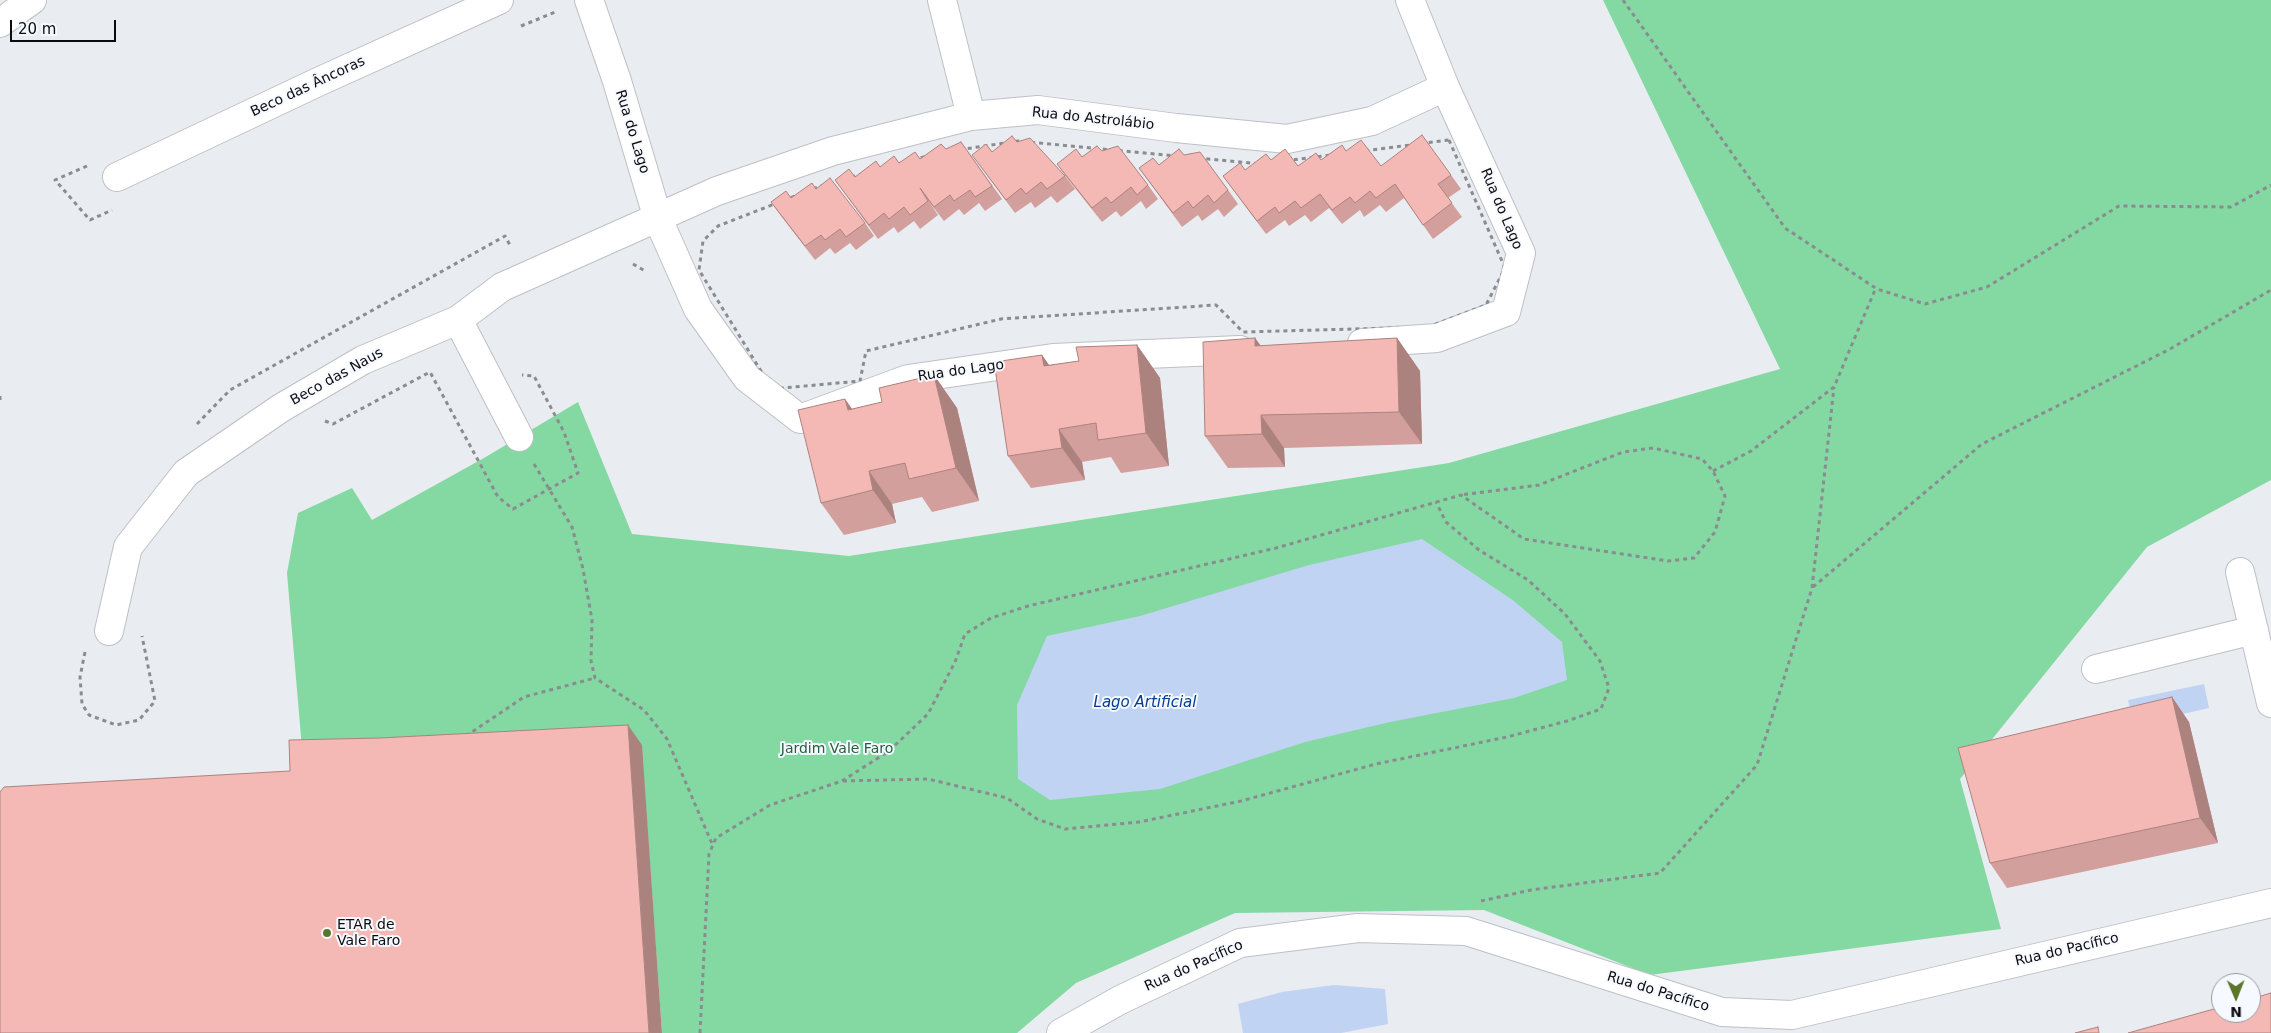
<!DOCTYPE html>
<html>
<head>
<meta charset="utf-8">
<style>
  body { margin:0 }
  #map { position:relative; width:2271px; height:1033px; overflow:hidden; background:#e9ecf1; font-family:"DejaVu Sans",sans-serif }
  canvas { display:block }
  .north { position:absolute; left:2211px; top:973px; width:50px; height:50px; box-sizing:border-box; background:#f6f9ff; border:1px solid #989a9e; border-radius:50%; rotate:179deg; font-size:14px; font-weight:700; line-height:20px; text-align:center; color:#0b0c0d }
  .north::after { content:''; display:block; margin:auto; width:18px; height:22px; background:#5c7629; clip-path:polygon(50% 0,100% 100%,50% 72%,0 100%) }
  .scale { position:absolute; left:10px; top:20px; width:106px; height:22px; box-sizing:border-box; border:2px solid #0b0c0d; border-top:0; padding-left:6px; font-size:15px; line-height:18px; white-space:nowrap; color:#0b0c0d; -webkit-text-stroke:4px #f6f9ff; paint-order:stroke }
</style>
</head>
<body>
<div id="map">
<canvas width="2271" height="1033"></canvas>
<div class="north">N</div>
<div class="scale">20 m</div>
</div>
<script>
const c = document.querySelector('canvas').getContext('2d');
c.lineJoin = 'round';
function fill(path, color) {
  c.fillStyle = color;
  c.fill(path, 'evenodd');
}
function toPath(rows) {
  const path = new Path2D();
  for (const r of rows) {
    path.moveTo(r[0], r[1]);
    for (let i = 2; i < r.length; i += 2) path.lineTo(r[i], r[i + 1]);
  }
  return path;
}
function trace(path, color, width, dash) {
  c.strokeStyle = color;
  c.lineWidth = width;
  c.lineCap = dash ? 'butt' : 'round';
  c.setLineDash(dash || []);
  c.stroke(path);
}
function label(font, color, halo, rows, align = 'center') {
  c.font = font + ' "DejaVu Sans",sans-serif';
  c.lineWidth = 4;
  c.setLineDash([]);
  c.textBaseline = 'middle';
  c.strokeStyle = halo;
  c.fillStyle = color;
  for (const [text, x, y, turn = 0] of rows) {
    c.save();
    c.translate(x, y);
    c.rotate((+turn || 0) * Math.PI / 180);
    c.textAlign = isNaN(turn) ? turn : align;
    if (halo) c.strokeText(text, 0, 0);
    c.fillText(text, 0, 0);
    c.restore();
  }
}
const green = toPath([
  [1603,0,2271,0,2271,480,2147,547,1960,779,2001,929,1650,975,1484,910,1235,913,1076,983,1017,1033,662,1033,644,780,303,760,287,573,298,513,352,488,372,520,484,458,578,402,632,534,849,556,1449,463,1780,369]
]);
const water = toPath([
  [1422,539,1514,601,1562,642,1567,680,1514,698,1390,722,1305,742,1160,789,1050,800,1018,779,1017,705,1047,636,1140,616,1309,565],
  [2204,684,2209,708,2170,717,2136,735,2128,700],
  [1334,985,1385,989,1388,1024,1341,1033,1243,1033,1238,1004,1282,992]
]);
const path = toPath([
  [1623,0,1785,228,1877,289,1925,304,1987,287,2119,206,2231,207,2271,185],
  [521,26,558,11],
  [1449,140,1505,268,1486,305,1428,327,1243,332,1216,305,1001,319,866,351,860,381,772,389,699,270,703,241,718,226,826,184,938,153,1018,141,1261,164,1449,140],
  [87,166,55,180,90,220,112,210],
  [633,264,645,271],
  [0,396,0,404],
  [325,421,333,424,430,372,498,497,513,509,578,473,564,432,534,376,522,375],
  [197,424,230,390,505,236,511,247],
  [534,464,572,527,583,569,592,620,591,661,595,678,644,710,667,739,713,846],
  [1713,471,1751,451,1834,387,1875,290],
  [1813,587,1982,444,2170,349,2271,290],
  [85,652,80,677,82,704,89,715,116,725,139,720,155,701,142,636],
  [466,736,524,697,595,678],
  [843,781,928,779,1007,798,1037,819,1065,829,1139,822,1241,801,1376,764,1507,737,1567,721,1601,709,1609,688,1600,661,1565,614,1528,580,1479,550,1446,522,1436,502],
  [1481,901,1531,890,1660,873,1757,765,1812,588,1834,387],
  [700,1033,709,854,716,838,770,805,842,781,889,751,928,714,955,662,965,634,991,618,1028,606,1276,548,1461,495,1524,539,1668,561,1694,558,1715,532,1725,496,1713,471,1702,459,1653,448,1623,452,1539,485,1461,495]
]);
const street = toPath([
  [589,0,617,81,658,219,698,309,747,378,800,419,908,379,1053,358,1240,350],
  [942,0,971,116],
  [117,177,318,82,499,0],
  [458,320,519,437],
  [1362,343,1437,338,1506,312,1521,253,1445,87,1410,0],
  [2240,572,2271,703],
  [109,631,128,547,186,473,281,408,363,360,458,320,502,287,717,191,833,151,971,116,1038,110,1176,128,1287,139,1372,121,1445,87],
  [2096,669,2254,630],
  [1061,1033,1120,1000,1240,943,1358,928,1466,931,1722,1012,1792,1015,2271,903]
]);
const secondary = toPath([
  [0,23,32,0]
]);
const wall = toPath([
  [961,142,1002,199,985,211,979,203,964,215,959,209,944,221,929,202,938,215,920,229,914,221,898,233,894,227,878,239,835,180,855,177,899,163,920,159,946,149],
  [1017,142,1065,176,1075,189,1057,203,1051,196,1035,208,1031,202,1015,213,972,155,992,152],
  [1102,151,1148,185,1158,199,1146,209,1141,201,1121,217,1116,211,1102,222,1067,178,1057,164],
  [1346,151,1381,166,1451,175,1461,189,1448,198,1462,217,1433,239,1404,198,1386,212,1380,205,1364,217,1360,210,1342,224,1329,208,1311,222,1305,215,1289,226,1285,220,1266,234,1223,176,1245,170,1271,160,1298,166,1321,160],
  [1184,155,1228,190,1238,204,1224,217,1218,209,1202,221,1198,215,1182,227,1139,168,1159,165],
  [816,189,865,223,874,236,856,250,850,243,835,254,830,248,815,260,781,216,771,202,791,198],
  [1255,338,1261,346,1397,338,1420,371,1422,444,1284,448,1285,467,1228,468,1205,436],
  [1137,345,1160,378,1169,466,1121,473,1111,457,1082,462,1085,480,1031,488,1008,456,1042,355,1049,365,1079,361],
  [934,375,957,408,979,501,932,512,922,497,892,504,896,523,844,535,821,503,845,399,852,409,882,402],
  [2172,697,2189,722,2218,843,2007,888,1990,863]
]);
const shadedWall = toPath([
  [1255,338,1278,370,1255,346],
  [1397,338,1420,371,1422,444,1399,412],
  [1137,345,1160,378,1169,466,1146,433],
  [1042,355,1065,388,1044,366],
  [934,375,957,408,979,501,956,468],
  [845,399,868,432,848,410],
  [1261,415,1284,448,1285,467,1262,434],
  [1059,429,1082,462,1085,480,1062,448],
  [869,471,892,504,896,523,873,490],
  [2172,697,2189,722,2218,843,2200,818],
  [628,725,642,745,662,1033,649,1033]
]);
const building = toPath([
  [1422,135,1451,175,1438,184,1452,203,1423,225,1395,184,1376,198,1370,191,1355,203,1350,197,1332,210,1320,194,1301,208,1295,201,1279,213,1275,207,1257,221,1223,176,1240,163,1245,170,1266,154,1271,160,1285,149,1298,166,1316,153,1321,160,1342,145,1346,151,1361,140,1381,166,1422,135],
  [1012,136,1017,142,1030,138,1065,176,1047,189,1041,182,1026,194,1021,188,1006,200,972,155,986,144,992,152,1012,136],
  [961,142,992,186,975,197,970,190,954,201,950,195,934,207,920,188,928,201,910,215,904,207,889,219,884,213,869,225,835,180,849,169,855,177,876,161,880,167,894,156,899,163,915,152,920,159,941,144,946,149,961,142],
  [1097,146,1102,151,1118,146,1148,185,1137,195,1131,187,1111,203,1106,197,1092,208,1057,164,1076,149,1082,157,1097,146],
  [1179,149,1184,155,1200,152,1228,190,1214,203,1208,195,1193,208,1188,201,1173,213,1139,168,1153,158,1159,165,1179,149],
  [830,178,865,223,846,237,840,229,825,240,821,235,805,246,771,202,786,191,791,198,812,183,816,189,830,178],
  [1255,338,1255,346,1397,338,1399,412,1261,415,1262,434,1205,436,1203,342,1255,338],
  [1137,345,1146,433,1098,440,1096,423,1059,429,1062,448,1008,456,994,362,1042,355,1044,366,1079,361,1076,347,1137,345],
  [934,375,956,468,909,479,905,463,869,471,873,490,821,503,798,410,845,399,848,410,882,402,879,388,934,375],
  [2172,697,2200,818,1990,863,1958,748,2172,697],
  [628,725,649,1033,0,1033,0,792,4,787,290,771,289,740,380,738,628,725],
  [2271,993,2271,1033,2128,1033,2221,1007,2221,1013,2251,1013,2251,999,2271,993],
  [2098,1027,2099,1033,2075,1033,2098,1027]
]);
const markers = [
  [327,933,5,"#5c7629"]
];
const streetNames = [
  ["Beco das Âncoras",308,87,-25],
  ["Rua do Astrolábio",1093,119,6],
  ["Rua do Lago",632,132,73],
  ["Rua do Lago",1501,209,67],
  ["Rua do Lago",961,371,-8],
  ["Beco das Naus",337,377,-29],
  ["Rua do Pacífico",2067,950,-13],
  ["Rua do Pacífico",1194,966,-24],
  ["Rua do Pacífico",1658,992,17]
];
const parkNames = [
  ["Jardim Vale Faro",837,749]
];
const poiNames = [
  ["ETAR de",337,925],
  ["Vale Faro",337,941]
];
const waterNames = [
  ["Lago Artificial",1145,703]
];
fill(green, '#83d9a1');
fill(water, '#c0d3f2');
trace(street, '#bdc0c5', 30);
trace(secondary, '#bdc0c5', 30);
trace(path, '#8a8c90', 3, [4, 4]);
trace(street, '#fff', 28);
trace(secondary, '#fff', 28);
fill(wall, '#d39f9c');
fill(shadedWall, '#ac827f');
fill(building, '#f5b9b5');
trace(building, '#ac827f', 1);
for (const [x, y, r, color] of markers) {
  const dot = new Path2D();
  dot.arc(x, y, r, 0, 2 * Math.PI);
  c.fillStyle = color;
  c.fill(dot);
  trace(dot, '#f6f9ff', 2);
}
label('14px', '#0b0c0d', '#f6f9ff', streetNames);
label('14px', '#23613c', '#f6f9ff', parkNames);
label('14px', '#0b0c0d', '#f6f9ff', poiNames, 'left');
label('italic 15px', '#053d90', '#f6f9ff', waterNames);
</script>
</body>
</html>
